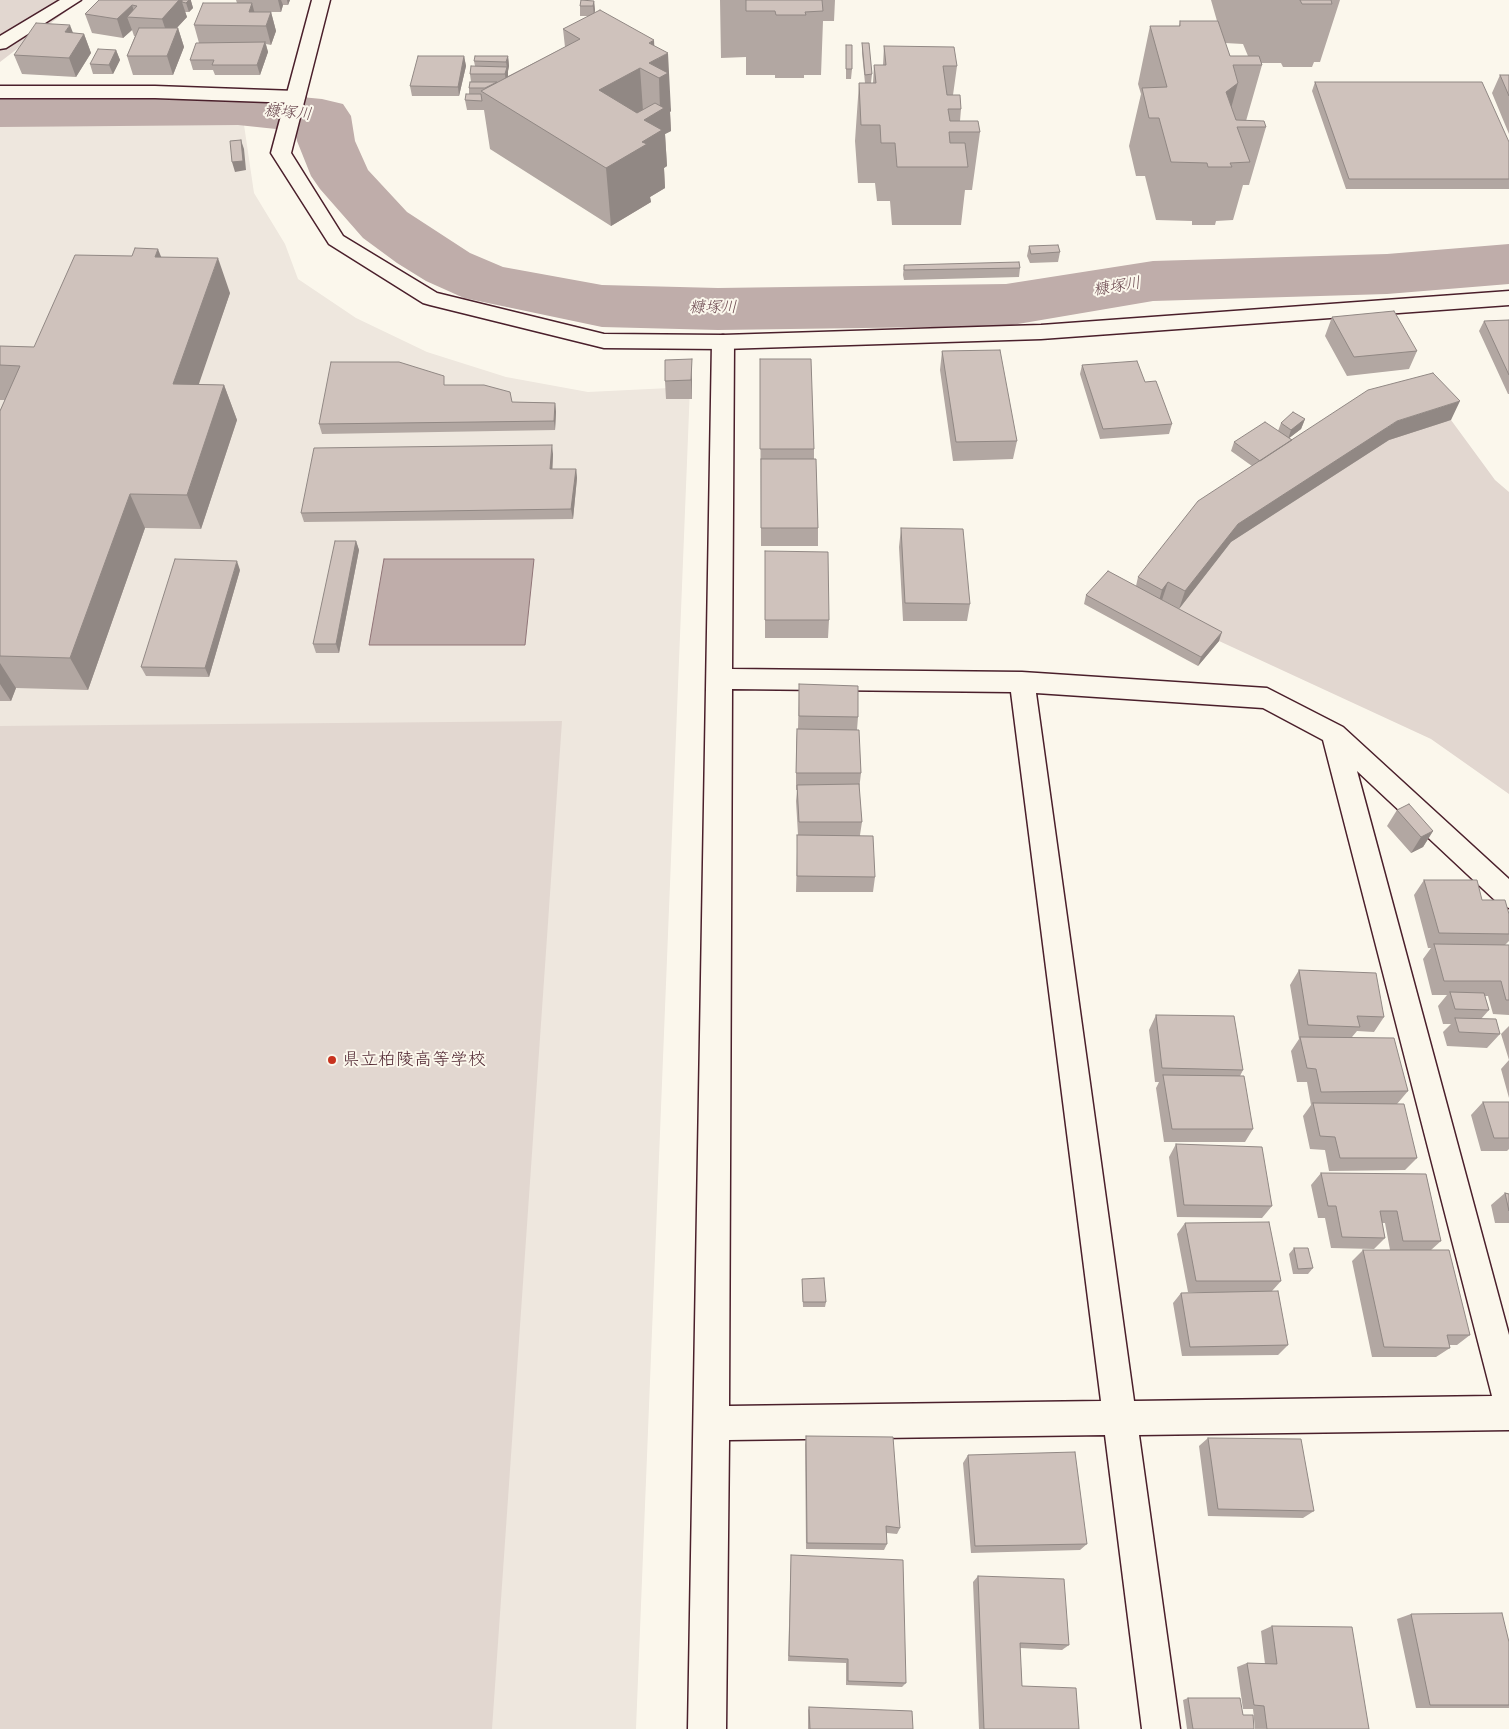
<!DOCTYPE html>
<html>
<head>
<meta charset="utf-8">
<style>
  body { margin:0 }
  canvas { display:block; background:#fbf7ec }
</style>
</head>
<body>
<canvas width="1509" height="1729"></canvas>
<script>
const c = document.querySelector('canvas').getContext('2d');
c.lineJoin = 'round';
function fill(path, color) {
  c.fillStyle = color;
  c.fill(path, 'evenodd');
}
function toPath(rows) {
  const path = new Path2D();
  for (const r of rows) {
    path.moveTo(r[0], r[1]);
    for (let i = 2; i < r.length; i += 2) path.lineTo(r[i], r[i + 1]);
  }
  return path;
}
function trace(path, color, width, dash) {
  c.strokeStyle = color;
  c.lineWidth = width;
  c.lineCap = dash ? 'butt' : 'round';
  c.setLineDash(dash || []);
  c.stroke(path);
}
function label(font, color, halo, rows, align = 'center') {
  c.font = font + ' Itim,"Klee One",sans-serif';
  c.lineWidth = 4;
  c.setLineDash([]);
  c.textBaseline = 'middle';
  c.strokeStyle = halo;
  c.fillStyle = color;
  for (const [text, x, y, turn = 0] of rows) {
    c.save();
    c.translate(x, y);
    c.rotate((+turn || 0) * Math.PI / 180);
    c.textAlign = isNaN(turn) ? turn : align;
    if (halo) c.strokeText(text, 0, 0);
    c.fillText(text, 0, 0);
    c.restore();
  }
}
const built = toPath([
  [0,116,243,118,254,193,285,244,298,279,356,318,427,352,506,377,588,392,690,387,636,1729,0,1729]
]);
const green = toPath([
  [0,0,73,0,68,10,0,62],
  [1451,420,1495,480,1509,492,1509,794,1431,739,1219,641,1179,609,1231,542,1389,439],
  [562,721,492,1729,0,1729,0,726]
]);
const water = toPath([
  [384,559,534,559,525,645,369,645,384,559]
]);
const river = toPath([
  [238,91,322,99,343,104,351,116,355,141,368,170,407,212,470,253,503,267,602,285,718,288,1006,284,1153,261,1387,254,1509,244,1509,284,1387,294,1153,301,1006,326,718,330,602,327,464,298,426,281,397,263,363,238,320,189,311,176,297,141,295,131,238,125,0,127,0,93,238,91]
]);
const street = toPath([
  [60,0,81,0,6,48,0,49,0,36,60,0],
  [0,86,155,86,296,91,303,93,305,97,303,101,296,103,155,98,0,98,0,86],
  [723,335,731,337,734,342,732,669,1022,672,1267,688,1343,727,1509,879,1509,908,1499,904,1357,771,1509,1335,1509,1430,1139,1435,1180,1729,1142,1729,1105,1435,729,1440,726,1729,688,1729,712,342,715,337,723,335],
  [732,689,1011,692,1101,1401,729,1406,732,689],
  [1036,693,1263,708,1323,740,1492,1396,1134,1401,1036,693]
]);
const secondary = toPath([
  [312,0,330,0,291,153,343,236,437,293,604,334,723,335,1041,325,1509,291,1509,305,1041,339,723,349,604,348,430,305,423,303,329,244,271,153,312,0]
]);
const wall = toPath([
  [99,0,191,0,191,1,193,8,189,12,185,12,187,17,177,28,178,28,184,47,173,75,133,75,127,56,135,36,134,36,132,30,123,38,92,33,85,14],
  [236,0,290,0,288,5,283,5,281,12,271,12,276,31,271,45,266,44,268,52,260,75,215,75,213,70,193,70,190,60,199,43,194,25,237,3],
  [720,0,835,0,834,21,823,21,821,75,804,75,804,78,775,78,775,75,746,75,746,57,721,58],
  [1211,0,1340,0,1320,62,1314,62,1312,67,1283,67,1281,63,1261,63,1262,65,1246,121,1266,127,1249,185,1243,185,1233,220,1216,221,1215,225,1192,225,1192,221,1156,220,1145,176,1136,176,1129,146,1141,94,1138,84,1150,26,1179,26,1180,21,1217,21],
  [1225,43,1243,44,1248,56,1230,56],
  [594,1,595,13,654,46,671,111,670,112,671,131,665,134,667,166,664,168,665,188,650,197,651,202,611,226,490,149,484,110,467,110,465,100,469,94,469,88,471,82,470,74,475,66,474,61,508,56,509,66,508,71,508,76,565,47,563,29,589,16,580,16,580,6],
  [73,33,84,34,91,53,76,77,22,74,14,55],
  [862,43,872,74,871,83,873,83,874,65,883,65,884,46,957,66,953,95,961,109,960,121,980,132,972,190,965,190,961,225,892,225,890,201,877,201,875,183,858,183,855,141,859,83,865,83,862,53],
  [846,45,852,69,851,79,846,79],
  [116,50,120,60,113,74,93,74,90,64],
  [464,56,466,66,459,96,412,96,410,86],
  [1500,75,1509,75,1509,134,1492,93],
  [1315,82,1509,142,1509,189,1346,189,1312,91],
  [1029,246,1060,252,1058,262,1030,263,1027,256],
  [161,257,230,293,198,384,224,385,237,420,201,529,145,528,88,690,16,688,11,701,0,701,0,411,5,400,0,400,0,346,34,347],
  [904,265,1020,268,1019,277,904,280,903,275],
  [1332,317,1417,351,1409,369,1347,376,1325,336],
  [1509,320,1509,394,1508,394,1479,331,1484,321],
  [942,351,1017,441,1013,459,953,461,940,370],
  [760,359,814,449,814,459,818,528,818,546,761,546],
  [1082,365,1145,382,1172,424,1169,434,1100,439,1080,374],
  [692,378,692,399,666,399,665,381],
  [446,385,512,402,555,403,556,412,555,430,322,434,319,424],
  [1305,419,1301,429,1289,438,1292,440,1451,420,1389,440,1231,542,1179,609,1162,600,1219,641,1198,666,1084,604,1086,595,1136,586,1138,577,1252,466,1231,451,1234,442,1278,431,1281,423],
  [553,454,552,469,576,469,577,478,573,519,304,522,301,513],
  [901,528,970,604,967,621,903,621,899,547],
  [356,541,359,550,339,653,316,653,313,644],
  [765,551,829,620,828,638,765,638],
  [240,570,209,677,146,676,141,667],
  [799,684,858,717,857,730,861,773,859,790,862,822,860,835,875,877,873,892,796,892,797,851,797,835,798,835,796,801,797,790,796,790,796,746,797,729,798,729],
  [1397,810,1433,831,1423,847,1411,853,1387,826],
  [1424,880,1482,900,1509,914,1509,941,1505,945,1509,945,1509,1015,1493,1014,1488,996,1485,996,1489,1010,1481,1019,1500,1034,1487,1048,1447,1046,1443,1032,1451,1024,1443,1024,1438,1006,1447,995,1432,995,1423,959,1431,948,1428,948,1414,895],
  [1299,970,1384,1017,1374,1032,1357,1031,1352,1037,1408,1091,1397,1104,1417,1158,1405,1170,1329,1171,1325,1150,1310,1149,1303,1116,1311,1105,1307,1082,1297,1082,1291,1051,1299,1039,1290,985],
  [1156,1015,1243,1070,1240,1076,1253,1129,1245,1142,1164,1142,1156,1088,1159,1082,1155,1082,1149,1030],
  [1509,1026,1509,1098,1501,1069,1509,1060,1501,1034],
  [1483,1102,1509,1102,1509,1149,1507,1151,1481,1151,1471,1115],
  [1176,1144,1272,1206,1262,1218,1177,1217,1169,1157],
  [1321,1173,1426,1174,1441,1241,1431,1250,1470,1335,1457,1345,1449,1345,1450,1348,1436,1357,1372,1357,1352,1261,1363,1250,1390,1250,1385,1223,1382,1223,1385,1238,1374,1249,1331,1248,1325,1218,1318,1218,1311,1185],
  [1505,1193,1509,1194,1509,1223,1495,1223,1491,1205],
  [1185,1223,1281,1281,1272,1291,1288,1345,1278,1355,1182,1356,1173,1303,1181,1293,1223,1292,1188,1292,1177,1234],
  [1294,1248,1313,1268,1308,1274,1293,1274,1289,1254],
  [802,1279,826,1302,825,1307,803,1307],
  [806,1436,900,1528,897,1534,887,1533,887,1544,884,1550,806,1549,805,1445],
  [1208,1438,1314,1511,1303,1518,1208,1516,1199,1446],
  [968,1455,1087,1544,1080,1550,971,1553,963,1463],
  [791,1555,906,1683,902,1687,846,1685,846,1663,788,1661],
  [978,1576,1069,1645,1062,1650,1020,1648,1022,1686,1079,1729,979,1729,973,1582],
  [1411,1614,1509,1642,1509,1708,1416,1708,1397,1619],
  [1272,1626,1369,1729,1255,1729,1253,1709,1243,1709,1237,1667,1247,1663,1265,1664,1261,1631],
  [1188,1698,1243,1715,1254,1729,1187,1729,1183,1700],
  [809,1707,913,1729,808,1729,808,1710]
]);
const shadedWall = toPath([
  [174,0,191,0,191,1,193,8,189,12,186,3,182,2,187,17,168,37,162,19],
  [278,0,281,0,283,5,281,12],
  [287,0,290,0,288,5],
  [594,1,595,10,594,16,593,6],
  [252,3,257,22,249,12],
  [132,5,136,17,127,17,132,30,123,38,117,19],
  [271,12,276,31,271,45,266,26],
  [70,25,77,43,65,32],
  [178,28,184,47,173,75,167,56],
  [84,34,91,53,76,77,69,58],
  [654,40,655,60,668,53,671,111,670,112,671,131,665,134,667,166,664,168,665,188,650,197,651,202,611,226,606,168,644,120,660,110,659,78,649,63,649,43],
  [265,42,268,52,260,75,257,65],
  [116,50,120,60,113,74,109,65],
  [464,56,466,66,459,96,458,87],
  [508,56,509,66,508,71,508,76,506,84,505,74,507,68,506,62],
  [640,68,644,125,599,90],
  [1238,83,1222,141,1226,92],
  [241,140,244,149,246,170,235,172,232,162],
  [158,249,172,284,155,257],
  [218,258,230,293,187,419,173,384],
  [692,359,692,399,691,380],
  [224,385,237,420,201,529,187,495],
  [1460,401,1451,420,1389,440,1231,542,1179,609,1185,591,1238,524,1397,421],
  [555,403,556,412,555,430,554,421],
  [1305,419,1301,429,1288,439,1291,430],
  [552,445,553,454,552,479,550,469],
  [576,469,577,478,573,519,571,509],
  [130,494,145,528,88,690,70,658],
  [356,541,359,550,339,653,336,644],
  [237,561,240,570,209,677,205,668],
  [1168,582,1162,600,1157,608,1162,590],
  [1222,632,1219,641,1198,666,1201,657],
  [0,663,16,688,11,701,0,684],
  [1433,831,1423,847,1411,853,1421,837]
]);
const building = toPath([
  [99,0,179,0,162,19,127,17,137,6,132,5,117,19,85,14,99,0],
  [182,0,189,0,186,3,182,2,182,0],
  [581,0,594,1,593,6,580,6,581,0],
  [746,0,822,0,823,11,805,12,806,15,776,15,775,11,746,11,746,0],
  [1300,0,1331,0,1332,4,1302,4,1300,0],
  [203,3,252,3,249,12,271,12,266,26,194,25,203,3],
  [600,10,654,40,649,43,668,53,649,63,668,73,659,78,640,68,599,90,637,113,655,103,664,108,644,120,662,130,642,142,647,144,606,168,481,91,580,39,563,29,600,10],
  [1180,21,1218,21,1230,56,1259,56,1262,65,1233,65,1238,83,1226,92,1236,120,1264,121,1266,127,1237,127,1250,162,1230,163,1232,167,1208,167,1207,163,1171,162,1159,118,1149,118,1142,88,1167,87,1150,26,1180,26,1180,21],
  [36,23,70,25,65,32,84,34,69,58,14,55,36,23],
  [139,28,178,28,167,56,127,56,139,28],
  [265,42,257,65,212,65,214,60,190,60,196,43,265,42],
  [862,43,869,43,872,74,865,75,862,43],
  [846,45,852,45,852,69,846,69,846,45],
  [884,46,954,47,957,66,943,66,947,95,960,95,961,109,948,109,950,121,978,121,980,132,949,132,950,143,965,143,968,167,897,167,895,143,881,143,880,125,861,125,859,83,876,83,874,65,886,65,884,46],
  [98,49,116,50,109,65,90,64,98,49],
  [418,56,464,56,458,87,410,86,418,56],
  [475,56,508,56,506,62,474,61,475,56],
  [471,66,507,67,505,74,470,74,471,66],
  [1500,75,1509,75,1509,96,1500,75],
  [470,82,497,82,485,88,469,88,470,82],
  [1315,82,1482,82,1509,142,1509,179,1349,179,1315,82],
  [466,94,481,94,482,101,465,100,466,94],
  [241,140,243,161,232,162,230,141,241,140],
  [1058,245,1060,252,1031,254,1029,246,1058,245],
  [135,248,158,249,155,257,218,258,173,384,224,385,187,495,130,494,70,658,0,656,0,411,20,366,0,365,0,346,34,347,75,255,132,256,135,248],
  [1019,262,1020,268,904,270,904,265,1019,262],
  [1394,311,1417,351,1354,357,1332,317,1394,311],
  [1509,320,1509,375,1484,321,1509,320],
  [1000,350,1017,441,956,442,942,351,1000,350],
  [692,359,691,380,665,381,665,360,692,359],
  [760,359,811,359,814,449,760,449,760,359],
  [1137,361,1145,382,1156,381,1172,424,1103,429,1082,365,1137,361],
  [331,362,399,362,444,376,444,385,484,385,510,392,512,402,555,403,554,421,319,424,331,362],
  [1433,373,1460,401,1397,421,1238,524,1185,591,1168,582,1162,590,1138,577,1198,501,1368,390,1433,373],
  [1293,412,1305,419,1291,430,1281,423,1293,412],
  [1265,422,1292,440,1260,461,1234,442,1265,422],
  [552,445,550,469,576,469,571,509,301,513,314,448,552,445],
  [761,459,816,459,818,528,761,528,761,459],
  [901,528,963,529,970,604,905,603,901,528],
  [335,541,356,541,336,644,313,644,335,541],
  [765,551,828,552,829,620,765,620,765,551],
  [175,559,237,561,205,668,141,667,175,559],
  [1108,571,1222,632,1201,657,1086,595,1108,571],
  [799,684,858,686,858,717,799,716,799,684],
  [797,729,859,730,861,773,796,773,797,729],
  [859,784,862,822,799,822,797,785,859,784],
  [1409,804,1433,831,1421,837,1397,810,1409,804],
  [797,835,873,836,875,877,797,876,797,835],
  [1424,880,1477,880,1482,900,1505,900,1509,914,1509,934,1439,933,1424,880],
  [1434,944,1509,945,1509,1000,1506,1000,1501,981,1444,981,1434,944],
  [1299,970,1376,973,1384,1017,1357,1016,1360,1027,1308,1025,1299,970],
  [1450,992,1484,993,1489,1010,1455,1009,1450,992],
  [1156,1015,1234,1016,1243,1070,1162,1068,1156,1015],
  [1455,1018,1496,1019,1500,1034,1459,1032,1455,1018],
  [1300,1037,1394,1038,1408,1091,1321,1092,1316,1069,1307,1068,1300,1037],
  [1163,1075,1244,1076,1253,1129,1172,1129,1163,1075],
  [1483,1102,1509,1102,1509,1138,1494,1138,1483,1102],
  [1313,1103,1404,1104,1417,1158,1340,1158,1335,1137,1320,1136,1313,1103],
  [1176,1144,1262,1147,1272,1206,1184,1205,1176,1144],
  [1321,1173,1426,1174,1441,1241,1403,1241,1397,1211,1380,1211,1385,1238,1342,1237,1336,1206,1328,1206,1321,1173],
  [1505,1193,1509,1194,1509,1211,1505,1193],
  [1269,1222,1281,1281,1196,1281,1185,1223,1269,1222],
  [1294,1248,1308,1248,1313,1268,1298,1269,1294,1248],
  [1363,1250,1449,1250,1470,1335,1447,1335,1450,1348,1384,1347,1363,1250],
  [824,1278,826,1302,803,1302,802,1279,824,1278],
  [1278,1291,1288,1345,1190,1347,1181,1293,1278,1291],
  [806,1436,893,1437,900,1528,886,1526,887,1544,807,1543,806,1436],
  [1208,1438,1301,1439,1314,1511,1218,1509,1208,1438],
  [1075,1452,1087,1544,975,1546,968,1455,1075,1452],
  [791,1555,903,1560,906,1683,848,1681,848,1659,789,1656,791,1555],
  [978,1576,1064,1579,1069,1645,1020,1643,1022,1686,1076,1688,1079,1729,984,1729,978,1576],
  [1502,1613,1509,1642,1509,1705,1430,1705,1411,1614,1502,1613],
  [1272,1626,1352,1627,1369,1729,1267,1729,1264,1706,1254,1705,1247,1663,1277,1664,1272,1626],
  [1188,1698,1240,1698,1243,1715,1253,1715,1254,1729,1193,1729,1188,1698],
  [809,1707,912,1711,913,1729,810,1729,809,1707]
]);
const markers = [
  [332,1060,5,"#c8321e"]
];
const farWaternames = [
  ["糠塚川",288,113,5],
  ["糠塚川",1117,287,-9],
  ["糠塚川",713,308]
];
const poiNames = [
  ["県立柏陵高等学校",342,1060]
];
fill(built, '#eee7de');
fill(green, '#e2d7d0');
fill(water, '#bfadaa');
trace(water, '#907477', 1);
fill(river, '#bfadaa');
trace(street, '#4a1f2b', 3);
trace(secondary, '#4a1f2b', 3);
fill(street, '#fbf7ec');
fill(secondary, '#fbf7ec');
fill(wall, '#b2a7a2');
fill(shadedWall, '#918884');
fill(building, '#cfc2bc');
trace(building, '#918884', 1);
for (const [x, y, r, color] of markers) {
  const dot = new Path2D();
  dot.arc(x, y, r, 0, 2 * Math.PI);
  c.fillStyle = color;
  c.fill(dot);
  trace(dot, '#fbf7ec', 2);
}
label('italic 16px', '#6d4a51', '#fbf7ec', farWaternames);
label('18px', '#4a1f2b', '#fbf7ec', poiNames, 'left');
</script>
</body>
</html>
